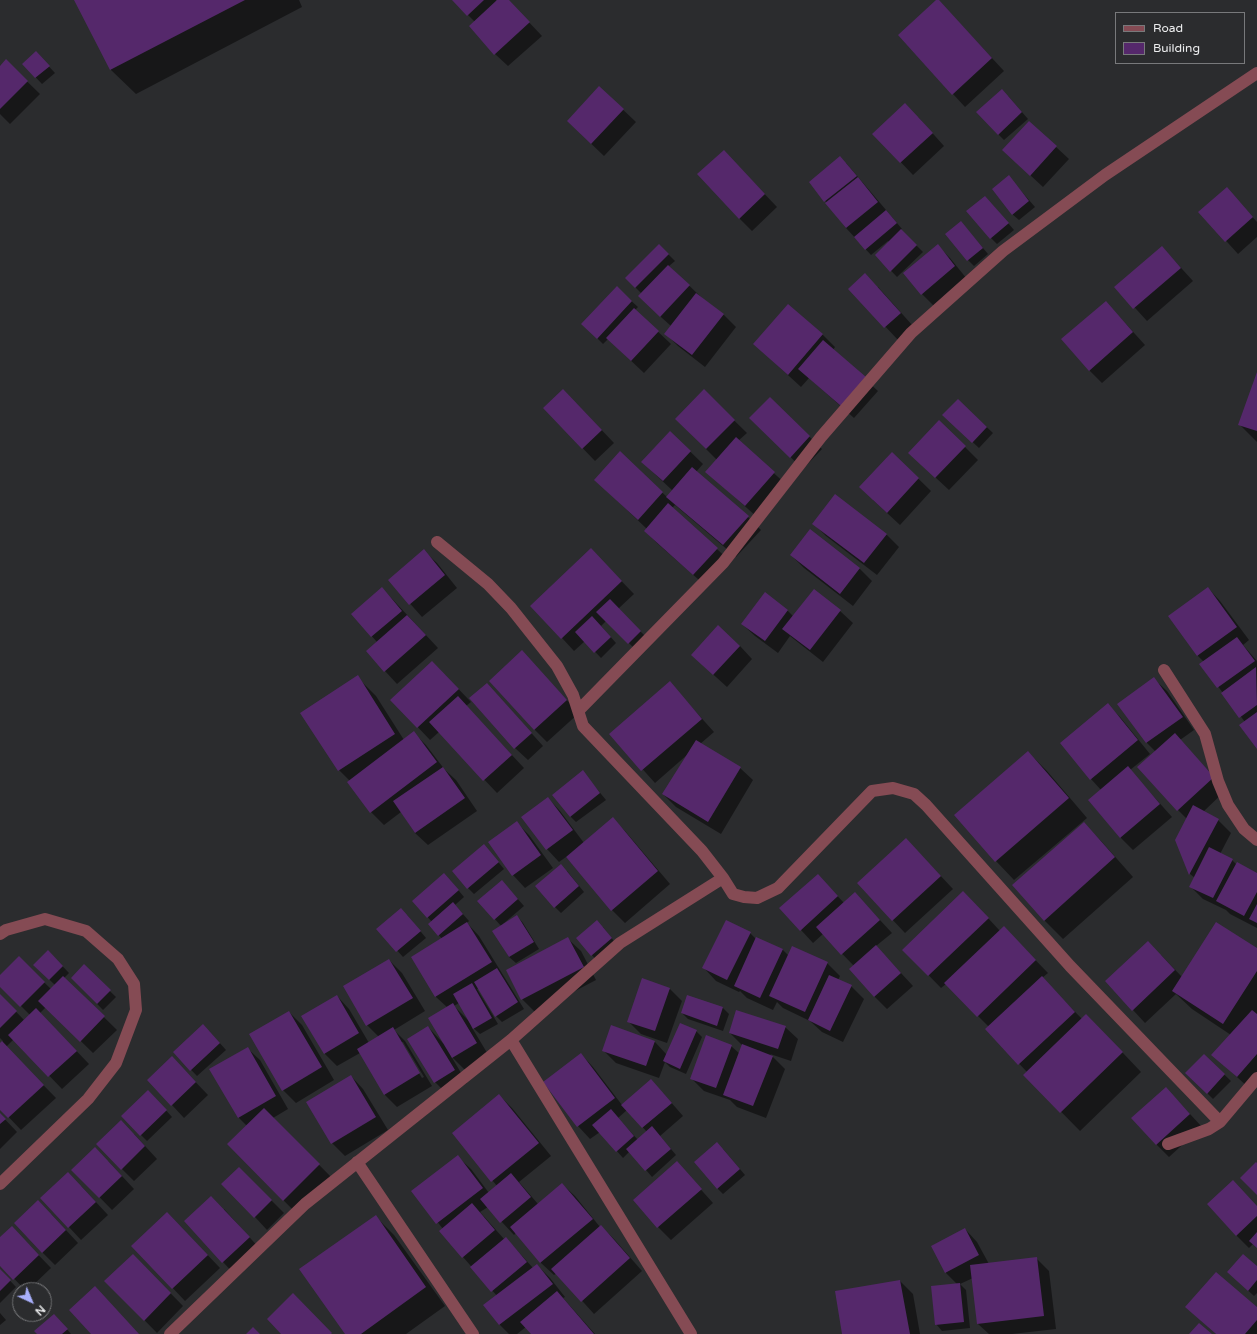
<!DOCTYPE html>
<html>
<head>
<meta charset="utf-8">
<style>
  body { margin:0 }
  #map { position:relative; width:1257px; height:1334px; overflow:hidden; background:#2b2c2e; font-family:"Varela Round",sans-serif }
  canvas { display:block }
  .legend { position:absolute; left:1115px; top:12px; width:130px; height:52px; box-sizing:border-box; background:#2b2c2e; border:1px solid #78797b; margin:0; padding:5px 7px; list-style:none; font-size:12px; color:#ecedee }
  .legend li { display:flex; align-items:center; gap:8px; height:20px }
  .legend b { width:20px; border:1px solid #78797b }
  .north { position:absolute; left:12px; top:1282px; width:40px; height:40px; box-sizing:border-box; background:#2b2c2e; border:1px solid #78797b; border-radius:50%; rotate:136deg; font-size:11px; font-weight:700; line-height:16px; text-align:center; color:#ecedee }
  .north::after { content:''; display:block; margin:auto; width:14px; height:18px; background:#a9b0fc; clip-path:polygon(50% 0,100% 100%,50% 72%,0 100%) }
</style>
</head>
<body>
<div id="map">
<canvas width="1257" height="1334"></canvas>
<ul class="legend">
<li><b style="height:5px;background:#854b54"></b>Road</li>
<li><b style="height:11px;background:#55286b"></b>Building</li>
</ul>
<div class="north">N</div>
</div>
<script>
const c = document.querySelector('canvas').getContext('2d');
c.lineJoin = 'round';
function fill(path, color) {
  c.fillStyle = color;
  c.fill(path, 'evenodd');
}
function toPath(rows) {
  const path = new Path2D();
  for (const r of rows) {
    path.moveTo(r[0], r[1]);
    for (let i = 2; i < r.length; i += 2) path.lineTo(r[i], r[i + 1]);
  }
  return path;
}
function trace(path, color, width, dash) {
  c.strokeStyle = color;
  c.lineWidth = width;
  c.lineCap = dash ? 'butt' : 'round';
  c.setLineDash(dash || []);
  c.stroke(path);
}
const shadow = toPath([
  [76,0,299,0,302,7,136,94,111,70],
  [453,0,496,0,497,2,499,0,508,0,542,36,508,66,495,54,475,22],
  [938,0,1004,71,965,107,953,94],
  [42,59,55,73,42,84,23,64],
  [6,61,40,94,10,124,0,114,0,67],
  [599,87,636,122,604,156,581,134],
  [1008,96,1028,119,1004,140,998,134],
  [918,117,944,146,913,175,874,134],
  [1029,122,1069,159,1043,187,1016,162],
  [846,163,870,191,902,229,901,230,923,252,897,277,876,255,889,242,888,241,871,255,846,228,811,182],
  [736,164,777,207,752,231,739,218],
  [1009,177,1035,207,1019,220,1012,214],
  [1227,189,1257,222,1257,237,1238,254,1200,212],
  [991,203,1014,230,997,244,991,238],
  [961,222,988,254,974,266,968,260],
  [659,245,675,261,669,266,703,299,724,315,736,327,705,367,678,346,666,334,671,326,652,309,642,294,626,278],
  [938,246,950,258,967,279,935,307,922,294],
  [1162,247,1193,281,1147,321,1116,287],
  [878,287,913,326,898,340,850,289],
  [617,288,638,307,635,310,671,344,644,373,608,339,603,344,583,324],
  [1106,302,1145,345,1102,383,1089,370],
  [788,305,823,335,835,347,833,350,878,391,854,418,809,378,801,387,754,344],
  [1257,375,1257,442,1240,425],
  [704,391,747,433,738,441,787,485,758,518,707,472,717,460,676,419],
  [770,398,822,449,803,469,763,431],
  [958,400,993,433,979,448,950,421],
  [576,403,614,443,595,461,544,408],
  [670,432,703,464,696,472,748,517,761,530,736,557,675,505,672,508,730,561,707,587,658,544,645,531,647,529,608,492,620,453,667,497,673,491,642,462],
  [965,447,978,460,949,490,922,465],
  [892,453,931,491,900,525,873,500],
  [814,524,886,534,899,547,877,575,826,536],
  [810,530,860,569,872,581,853,606,804,568,791,555],
  [424,551,437,563,457,588,422,617,389,580],
  [603,562,634,594,618,609,647,638,635,649,606,621,601,626,616,643,601,658,585,641,574,651,562,638],
  [382,588,438,648,397,684,385,671,377,642,352,614],
  [1208,588,1220,601,1249,640,1243,645,1257,661,1257,747,1245,722,1201,664,1204,662,1198,656,1169,616],
  [787,610,793,616,840,611,853,623,823,662,790,636,778,653,755,636,742,624],
  [740,646,752,659,727,687,705,667],
  [522,652,579,713,547,742,534,729],
  [445,675,471,702,466,706,524,768,497,793,439,732,430,740,392,700],
  [357,677,376,696,404,740,414,733,426,745,445,770,456,780,477,811,428,845,415,833,401,812,384,825,371,812,350,781,339,770,302,713],
  [1154,679,1167,691,1194,730,1180,740,1226,790,1203,812,1218,820,1231,833,1220,854,1232,860,1237,865,1257,874,1257,928,1230,914,1226,910,1203,899,1190,886,1195,878,1190,874,1176,840,1187,819,1178,810,1156,752,1147,743,1119,704],
  [670,683,714,732,700,744,740,768,753,780,721,834,676,807,663,794,687,755,655,783,611,734],
  [499,697,543,746,528,760,515,748],
  [1108,705,1120,717,1150,754,1130,770,1172,817,1133,850,1121,838,1089,801,1101,790,1091,779],
  [1028,752,1047,771,1087,818,1014,880,996,861],
  [583,772,606,800,576,822,570,816],
  [548,798,560,811,584,843,613,819,625,831,670,884,625,923,612,910,566,857,559,862,547,849,523,817],
  [517,823,529,835,553,868,525,888,513,875],
  [1084,823,1102,842,1133,877,1063,939,1044,920],
  [906,839,953,889,905,933,858,883],
  [490,852,504,869,474,894,468,888],
  [567,871,584,892,561,913,555,907],
  [450,880,464,897,455,905,469,921,467,923,479,936,524,1009,502,1022,496,1016,479,988,477,989,498,1024,480,1034,471,1026,489,1056,465,1070,451,1056,467,1083,448,1095,435,1082,428,1027,443,1043,448,1008,436,997,413,957,442,939,429,924,432,922,413,901],
  [459,1003,468,1020,454,1006],
  [508,888,524,906,503,924,503,925,517,916,523,923,539,949,516,963,509,957,494,931,501,926,479,901],
  [830,888,844,903,855,893,892,933,876,946,913,986,887,1009,874,996,854,966,823,934,813,943,801,930],
  [976,905,1000,931,1016,940,1048,973,1042,978,1082,1019,1105,1034,1141,1072,1080,1131,1025,1075,1027,1072,986,1029,989,1027,946,984,941,988,904,950],
  [407,915,426,938,403,957,378,929],
  [603,927,617,945,598,962,577,938],
  [750,933,756,939,782,949,788,955,827,963,840,976,838,980,851,986,864,999,843,1042,822,1032,810,1021,783,1008,777,1002,773,1010,747,998,740,991,739,992,716,981,704,968],
  [568,939,581,951,596,980,535,1012,522,999],
  [1257,950,1257,1081,1250,1089,1213,1055,1231,1035,1192,1009,1176,994,1145,1023,1133,1010,1161,955,1182,977],
  [48,951,69,973,64,978,117,1030,93,1053,46,1007,40,1013,89,1064,62,1089,14,1039,6,1047,56,1098,21,1130,0,1108,0,1044,3,1041,0,1038,0,995,24,1020,30,1015,0,985,0,976,19,958,51,989,55,985,34,965],
  [389,960,402,973,425,1011,394,1030,405,1041,432,1086,397,1107,385,1095,360,1053,337,1066,325,1054,303,1016,337,996,349,1009,369,1043,379,1037,367,1025],
  [400,1042,403,1042,424,1077,422,1078],
  [84,966,116,997,103,1010,72,978],
  [670,989,682,1001,667,1043,641,1034,628,1021],
  [722,1007,729,1014,723,1031,688,1019,682,1013],
  [289,1012,302,1025,334,1080,296,1103,283,1090],
  [612,1026,655,1042,667,1055,696,1031,702,1037,686,1074,670,1067,665,1062,659,1078,616,1063,603,1050],
  [785,1027,798,1039,791,1061,770,1054,785,1069,766,1118,737,1107,730,1100,704,1091,691,1078,731,1046,740,1054,743,1046,730,1033],
  [209,1031,226,1050,197,1076,174,1052],
  [247,1048,260,1060,288,1109,273,1118,332,1178,296,1213,228,1144,247,1126,239,1118,211,1069],
  [581,1054,593,1067,622,1105,663,1093,683,1116,660,1136,676,1155,652,1177,630,1151,623,1158,600,1132,590,1139,578,1126],
  [627,1110,647,1132,638,1140,618,1118],
  [1204,1055,1231,1081,1213,1099,1187,1073],
  [184,1070,208,1095,184,1118,172,1105],
  [351,1076,363,1089,388,1130,345,1156,332,1143,307,1102],
  [499,1095,512,1108,551,1156,519,1182,538,1204,562,1184,575,1196,600,1227,601,1226,614,1239,642,1271,594,1314,557,1273,554,1275,541,1263,516,1233,514,1235,488,1207,480,1212,504,1239,506,1238,533,1268,537,1265,550,1278,565,1297,563,1298,595,1334,532,1334,526,1327,517,1334,509,1334,500,1325,485,1306,497,1296,463,1257,443,1229,413,1191,458,1157,471,1169,489,1193,497,1186,453,1133],
  [154,1097,172,1117,147,1141,122,1116],
  [1178,1101,1202,1127,1169,1157,1156,1144],
  [0,1114,17,1132,0,1149],
  [134,1134,157,1159,134,1181,122,1169],
  [723,1149,745,1175,723,1194,717,1188],
  [108,1161,134,1189,112,1210,73,1170],
  [677,1163,713,1203,671,1240,658,1227],
  [239,1168,284,1213,267,1230,255,1217],
  [81,1186,108,1215,81,1240,42,1198],
  [1257,1206,1257,1247,1253,1244,1249,1248,1236,1235],
  [224,1209,261,1250,235,1275,223,1262],
  [51,1214,78,1243,55,1265,42,1252],
  [375,1216,394,1235,445,1306,406,1334,346,1334],
  [180,1226,220,1268,185,1301,133,1246],
  [965,1229,977,1242,989,1264,1036,1258,1049,1271,1056,1329,1012,1334,989,1334,978,1324,973,1278,960,1284,966,1290,970,1328,942,1331,936,1324,957,1284,946,1273,932,1246],
  [0,1239,24,1240,51,1268,28,1290,25,1290,0,1264],
  [133,1255,183,1306,157,1333,106,1281],
  [1257,1267,1257,1293,1254,1296,1228,1272],
  [0,1270,16,1287,0,1303],
  [900,1281,913,1294,920,1334,843,1334],
  [1186,1307,1257,1309,1257,1334,1216,1334],
  [0,1313,6,1320,0,1325],
  [60,1321,71,1334,38,1334]
]);
const building = toPath([
  [74,0,245,0,110,70],
  [452,0,484,0,467,16],
  [497,0,509,0,530,22,494,55,469,26],
  [936,0,939,0,992,58,952,95,898,35],
  [36,51,50,66,35,78,22,64],
  [6,59,28,81,0,109,0,66],
  [599,86,624,109,591,144,567,121],
  [1002,89,1022,112,998,135,976,112],
  [905,103,933,133,900,163,872,134],
  [1029,121,1057,146,1030,176,1002,150],
  [724,150,765,194,739,219,697,174],
  [840,156,857,176,824,202,809,182],
  [1009,175,1029,201,1012,215,992,189],
  [858,177,878,202,846,228,825,203],
  [1227,187,1253,217,1225,242,1198,212],
  [985,196,1009,223,990,239,966,211],
  [886,210,897,223,865,250,854,237],
  [961,221,983,248,967,261,945,234],
  [901,229,917,245,890,272,875,255],
  [659,244,669,254,635,288,625,278],
  [938,244,955,266,921,295,903,273],
  [1162,246,1181,268,1133,309,1114,287],
  [668,265,690,285,660,317,638,296],
  [865,273,901,313,884,328,848,289],
  [617,286,632,301,597,339,581,324],
  [696,293,724,314,692,355,664,334],
  [1106,301,1133,332,1089,371,1061,339],
  [788,304,823,334,788,375,753,344],
  [634,308,659,331,631,361,606,338],
  [823,340,866,377,841,406,798,369],
  [1257,372,1257,431,1238,425],
  [563,389,602,430,582,449,543,408],
  [704,389,735,420,706,449,675,419],
  [770,397,810,436,790,458,749,418],
  [958,399,987,427,972,443,942,415],
  [939,420,966,446,935,478,908,453],
  [670,431,691,451,663,481,641,462],
  [736,437,775,472,745,506,705,472],
  [620,451,663,492,638,520,594,480],
  [892,452,919,478,887,513,859,487],
  [692,467,749,516,723,545,666,497],
  [835,494,887,534,864,563,812,524],
  [668,503,718,548,693,575,644,531],
  [810,529,860,568,840,594,790,555],
  [591,548,622,581,561,639,530,606],
  [424,549,445,575,409,605,388,580],
  [382,587,402,611,371,637,351,614],
  [1208,587,1237,627,1197,656,1168,616],
  [814,589,841,610,810,650,782,629],
  [765,592,788,610,765,641,741,624],
  [610,599,641,631,628,644,596,612],
  [407,615,426,635,384,672,366,651],
  [592,616,611,637,594,653,575,632],
  [718,625,740,646,713,675,691,655],
  [1237,637,1255,661,1217,688,1199,664],
  [522,650,567,700,534,730,489,681],
  [432,661,459,689,417,728,390,700],
  [1256,667,1257,705,1239,718,1221,693],
  [358,675,395,734,338,771,300,713],
  [1154,677,1183,717,1146,743,1117,704],
  [670,681,702,719,641,771,609,734],
  [487,683,532,733,514,749,469,698],
  [458,696,512,755,483,781,429,722],
  [1108,703,1138,740,1090,780,1060,743],
  [1257,712,1257,749,1239,725],
  [414,731,437,762,370,813,347,782],
  [1175,733,1214,777,1177,811,1137,767],
  [696,740,741,767,708,822,662,794],
  [1028,751,1069,798,995,862,954,815],
  [1128,766,1160,804,1120,838,1088,800],
  [443,767,465,798,415,833,393,801],
  [583,770,600,793,570,817,552,795],
  [548,797,573,830,546,850,521,817],
  [1193,805,1219,819,1189,875,1175,840],
  [613,817,658,871,611,911,566,857],
  [517,821,541,855,512,876,488,842],
  [1084,822,1115,857,1044,921,1012,885],
  [906,838,941,876,892,921,857,883],
  [484,844,499,862,467,889,452,871],
  [1209,847,1233,859,1213,898,1189,887],
  [1237,862,1257,873,1257,892,1244,916,1216,901],
  [561,864,579,886,554,908,535,886],
  [444,873,459,890,427,918,412,901],
  [818,874,838,896,800,931,779,908],
  [502,880,518,899,494,920,477,901],
  [963,891,989,918,928,976,902,950],
  [855,892,880,920,841,955,816,927],
  [453,902,463,914,438,936,428,924],
  [1257,904,1257,923,1249,919],
  [401,908,421,931,396,952,376,929],
  [517,915,534,942,509,957,492,931],
  [597,920,612,938,591,956,576,938],
  [726,920,751,932,727,980,702,968],
  [467,922,492,962,435,997,411,957],
  [1216,922,1257,948,1257,971,1223,1024,1172,991],
  [1004,926,1036,960,977,1017,944,983],
  [568,937,584,967,521,1000,506,970],
  [756,937,783,949,760,998,734,986],
  [1148,941,1175,970,1132,1011,1105,981],
  [876,945,901,973,874,997,849,969],
  [792,946,828,962,805,1012,769,996],
  [48,950,63,966,49,980,33,965],
  [19,956,45,982,20,1007,0,987,0,975],
  [389,959,413,998,366,1026,343,986],
  [84,964,111,990,97,1004,71,978],
  [497,968,518,1002,495,1017,474,982],
  [829,975,852,985,830,1031,808,1020],
  [63,976,105,1016,80,1042,38,1001],
  [1042,976,1075,1012,1018,1065,985,1029],
  [642,978,670,988,655,1031,627,1022],
  [472,983,492,1018,473,1029,453,994],
  [0,994,17,1011,0,1028],
  [337,995,359,1033,324,1054,301,1016],
  [687,995,723,1007,717,1026,681,1013],
  [453,1003,477,1043,452,1058,428,1018],
  [36,1008,77,1051,48,1077,8,1035],
  [736,1010,786,1026,778,1049,729,1033],
  [1252,1010,1257,1014,1257,1054,1237,1077,1211,1055],
  [289,1011,322,1067,282,1091,249,1034],
  [1086,1014,1123,1052,1060,1113,1023,1075],
  [680,1023,697,1030,680,1069,663,1061],
  [203,1024,220,1043,190,1071,173,1052],
  [611,1025,655,1041,646,1066,602,1051],
  [428,1026,455,1070,434,1083,407,1039],
  [393,1027,420,1073,384,1095,357,1049],
  [706,1035,732,1045,716,1088,690,1079],
  [2,1041,44,1085,8,1118,0,1110,0,1043],
  [742,1044,773,1056,753,1106,723,1095],
  [248,1047,276,1096,238,1118,209,1069],
  [581,1053,615,1098,577,1127,543,1082],
  [1204,1054,1225,1074,1207,1094,1185,1073],
  [172,1056,196,1082,171,1106,147,1080],
  [351,1075,376,1117,331,1144,306,1102],
  [651,1079,672,1103,642,1128,621,1105],
  [1166,1087,1190,1114,1156,1145,1131,1118],
  [148,1090,167,1110,140,1136,121,1116],
  [499,1094,539,1143,491,1182,452,1133],
  [264,1108,320,1164,283,1201,227,1144],
  [611,1109,634,1136,616,1152,592,1125],
  [0,1113,6,1119,0,1124],
  [121,1120,145,1146,121,1170,96,1144],
  [652,1126,671,1149,645,1171,626,1149],
  [717,1142,740,1169,717,1189,694,1162],
  [95,1147,122,1176,99,1198,71,1170],
  [458,1155,483,1188,436,1224,411,1191],
  [677,1161,702,1189,657,1228,633,1200],
  [1256,1162,1257,1163,1257,1195,1240,1178],
  [239,1167,272,1200,254,1218,221,1184],
  [68,1172,96,1202,68,1228,40,1198],
  [511,1173,531,1197,500,1223,480,1199],
  [1233,1180,1257,1206,1257,1216,1236,1236,1207,1204],
  [562,1183,593,1219,540,1263,510,1227],
  [211,1196,250,1237,222,1263,184,1221],
  [38,1200,66,1230,42,1253,14,1223],
  [472,1203,495,1230,462,1258,439,1231],
  [167,1212,208,1255,172,1289,131,1246],
  [376,1215,426,1287,361,1334,345,1334,299,1269],
  [601,1225,630,1258,581,1302,551,1269],
  [12,1226,39,1255,13,1280,0,1266,0,1237],
  [965,1228,979,1255,945,1273,931,1246],
  [1257,1232,1257,1248,1249,1241],
  [506,1237,527,1262,491,1292,470,1267],
  [133,1254,171,1293,144,1321,104,1281],
  [1243,1254,1257,1266,1257,1280,1248,1291,1227,1272],
  [1037,1257,1044,1316,977,1324,970,1265],
  [537,1264,553,1284,499,1325,483,1305],
  [0,1269,11,1280,0,1291],
  [1216,1272,1257,1307,1257,1320,1245,1334,1216,1334,1185,1307],
  [900,1280,910,1334,842,1334,835,1291],
  [960,1283,964,1322,935,1325,931,1286],
  [95,1286,139,1334,91,1334,69,1310],
  [557,1291,594,1334,531,1334,520,1322],
  [293,1293,332,1333,331,1334,281,1334,267,1319],
  [54,1314,68,1329,62,1334,37,1334,34,1331],
  [1199,1323,1212,1334,1189,1334],
  [253,1327,260,1334,246,1334]
]);
const minor = toPath([
  [437,542,488,584,511,608,557,666,573,695,583,726,702,851,723,878],
  [1164,670,1205,734,1218,781,1228,805,1244,829,1257,840],
  [579,710,723,563,821,437,911,333,1003,251,1105,175,1257,73],
  [0,934,6,930,45,919,86,931,118,959,134,984,136,1010,116,1063,88,1099,0,1184],
  [511,1040,691,1334],
  [1168,1144,1209,1129,1220,1122],
  [357,1162,473,1334],
  [170,1334,305,1204,511,1040,620,943,723,878,733,894,744,897,757,898,778,888,872,791,893,788,914,794,926,805,1070,966,1220,1122,1257,1078]
]);
fill(shadow, '#0007');
fill(building, '#55286b');
trace(minor, '#854b54', 12);
</script>
</body>
</html>
